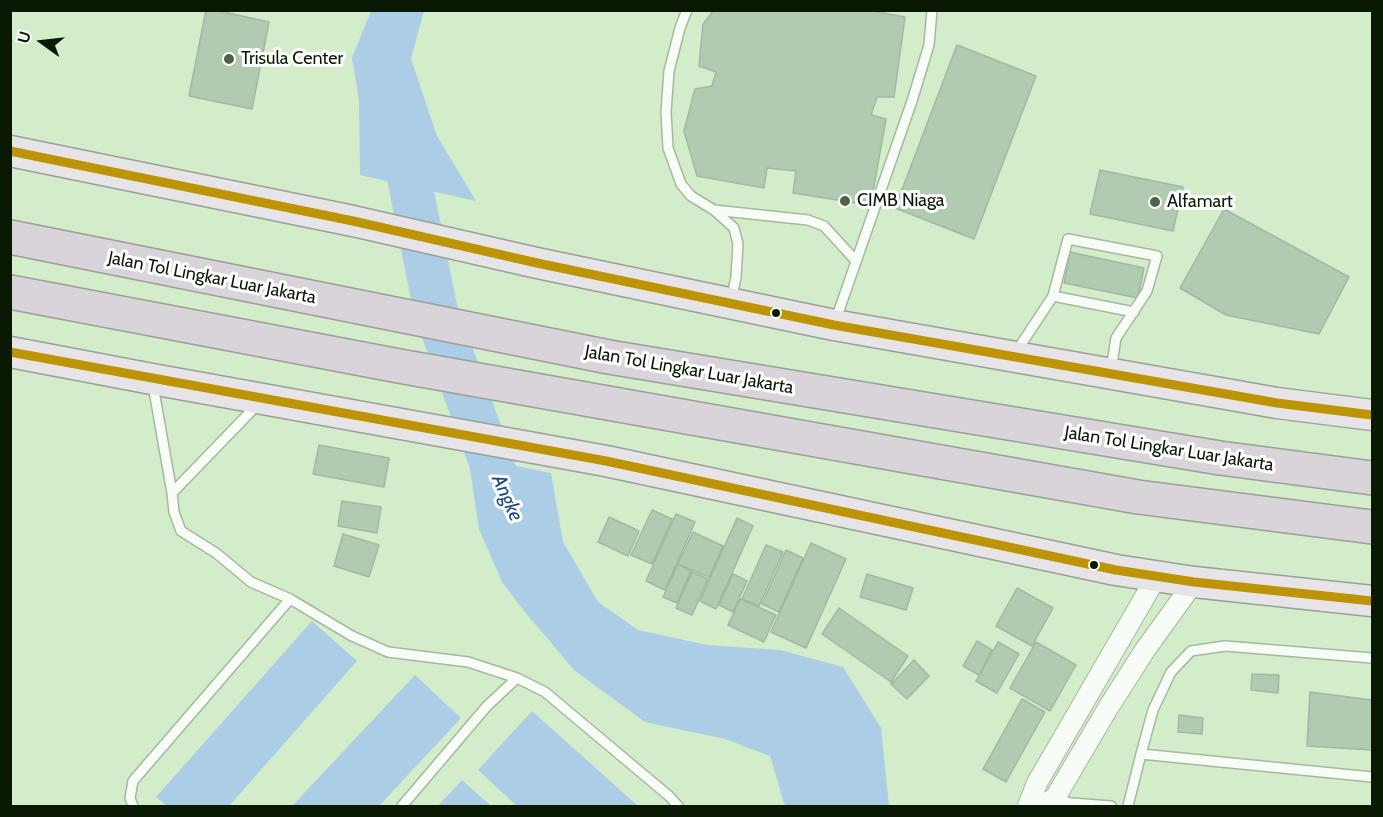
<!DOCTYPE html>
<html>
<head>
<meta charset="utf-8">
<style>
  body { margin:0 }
  #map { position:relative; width:1383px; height:817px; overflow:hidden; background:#d3ecc9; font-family:Cabin,sans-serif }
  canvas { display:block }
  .frame { position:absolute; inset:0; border:12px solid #091903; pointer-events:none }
  .north { position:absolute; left:12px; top:12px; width:60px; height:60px; -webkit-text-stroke:4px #fff; paint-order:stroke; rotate:285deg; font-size:16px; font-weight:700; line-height:24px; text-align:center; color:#091903 }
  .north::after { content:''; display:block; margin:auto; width:21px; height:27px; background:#091903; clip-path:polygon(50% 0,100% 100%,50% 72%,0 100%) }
</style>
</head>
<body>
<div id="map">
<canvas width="1383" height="817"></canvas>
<div class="frame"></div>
<div class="north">U</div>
</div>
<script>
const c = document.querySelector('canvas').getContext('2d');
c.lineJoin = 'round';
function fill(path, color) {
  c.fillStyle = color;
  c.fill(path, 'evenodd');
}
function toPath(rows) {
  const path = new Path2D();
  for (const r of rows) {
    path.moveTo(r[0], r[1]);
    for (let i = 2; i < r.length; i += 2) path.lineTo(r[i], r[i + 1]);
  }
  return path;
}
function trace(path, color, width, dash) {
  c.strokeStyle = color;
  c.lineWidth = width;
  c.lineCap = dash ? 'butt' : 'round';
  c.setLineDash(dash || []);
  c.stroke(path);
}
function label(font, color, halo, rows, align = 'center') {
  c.font = font + ' Cabin,sans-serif';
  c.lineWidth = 6;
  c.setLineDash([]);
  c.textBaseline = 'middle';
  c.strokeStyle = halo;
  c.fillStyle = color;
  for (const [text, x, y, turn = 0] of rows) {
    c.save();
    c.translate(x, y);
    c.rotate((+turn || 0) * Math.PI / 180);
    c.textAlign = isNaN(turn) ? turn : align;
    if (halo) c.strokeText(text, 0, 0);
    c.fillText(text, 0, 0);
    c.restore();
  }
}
const water = toPath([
  [371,11,424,11,411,59,437,136,476,201,360,175,359,100,352,58],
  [468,456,551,473,563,542,598,602,638,630,707,645,780,650,843,667,881,728,889,806,785,806,770,756,725,739,645,722,574,670,543,633,527,615,502,582,479,529],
  [312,621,357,661,229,806,167,806,156,797],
  [415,675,461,718,379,806,292,806],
  [532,711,638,806,517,806,478,770],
  [462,780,491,806,438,806]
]);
const river = toPath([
  [399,128,436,312,506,503,513,514]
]);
const building = toPath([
  [206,10,215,10,269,22,252,109,189,96,206,10],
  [714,10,867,10,905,17,894,97,877,97,871,115,886,119,872,197,862,204,793,193,796,171,767,168,764,188,697,176,684,131,695,89,712,86,716,72,699,66,703,24,714,10],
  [957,45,1036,76,974,239,895,208,957,45],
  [1100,170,1183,187,1173,231,1090,214,1100,170],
  [1224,209,1349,277,1319,334,1226,315,1180,288,1224,209],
  [1070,252,1144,268,1138,298,1064,283,1070,252],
  [319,445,389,458,384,487,313,474,319,445],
  [342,501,381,507,377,533,338,526,342,501],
  [652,510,672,519,652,564,631,555,652,510],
  [676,514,695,522,665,590,646,581,676,514],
  [609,517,639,531,628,556,598,542,609,517],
  [737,518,753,526,716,609,700,601,737,518],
  [693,532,723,546,709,577,678,564,693,532],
  [343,534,379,545,369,577,334,566,343,534],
  [811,543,846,559,806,648,771,632,811,543],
  [766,545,783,552,759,606,742,599,766,545],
  [786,550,803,558,779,612,762,604,786,550],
  [678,564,691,571,677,603,663,597,678,564],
  [692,572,708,579,692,615,676,608,692,572],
  [733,574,747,581,733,612,719,605,733,574],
  [867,574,913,588,906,610,860,597,867,574],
  [1017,588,1053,608,1032,646,996,626,1017,588],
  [740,599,776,615,764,642,728,625,740,599],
  [839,608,908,656,891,682,822,634,839,608],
  [977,641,992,650,979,675,963,666,977,641],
  [998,642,1019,654,997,693,976,681,998,642],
  [1036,642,1076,665,1050,711,1010,688,1036,642],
  [914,660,929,676,907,699,891,684,914,660],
  [1252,674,1279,675,1278,693,1251,690,1252,674],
  [1310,692,1372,700,1372,750,1307,746,1310,692],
  [1022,699,1045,712,1006,782,983,769,1022,699],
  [1179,715,1203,718,1202,734,1178,732,1179,715]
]);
const lane = toPath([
  [687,10,680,28,669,71,666,112,668,148,681,184,691,196,714,210,734,228,738,244,736,277,731,301],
  [714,210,808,220,824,226,856,261],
  [1053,296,1134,312],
  [835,322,912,101,929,45,932,10],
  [1016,352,1053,296,1068,239,1157,256,1147,291,1116,338,1111,370],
  [153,385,172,493,174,512,181,531,216,553,251,582,290,599,352,636,388,652,468,662,517,678,545,692,669,796,678,806],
  [172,493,258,404],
  [1141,754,1153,710,1171,672,1191,651,1225,646,1372,658],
  [1055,798,1071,803,1111,806],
  [133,806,130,798,133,781,290,599],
  [402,806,487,706,517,678],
  [1128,806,1141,754,1372,777]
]);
const street = toPath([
  [1028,806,1037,783,1157,576],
  [1041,806,1055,798,1108,708,1145,650,1194,582]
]);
const primary = toPath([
  [10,151,353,221,537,263,834,325,1277,403,1372,415],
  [10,352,152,379,606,461,1116,570,1194,582,1372,601]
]);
const highway = toPath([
  [10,237,609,357,1220,458,1372,478],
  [10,292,399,366,1138,497,1372,527]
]);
const bus1 = toPath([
  [10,151,353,221,537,263,834,325,1277,403,1372,415],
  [10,352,606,461,1116,570,1194,582,1372,601]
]);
const markers = [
  [229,59,6,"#506348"],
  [845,201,6,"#506348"],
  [1155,202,6,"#506348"],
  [776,313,5,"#091903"],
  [1094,565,5,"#091903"]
];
const poiNames = [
  ["Trisula Center",241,59],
  ["CIMB Niaga",857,201],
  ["Alfamart",1167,202]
];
const streetNames = [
  ["Jalan Tol Lingkar Luar Jakarta",212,278,11],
  ["Jalan Tol Lingkar Luar Jakarta",689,370,10],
  ["Jalan Tol Lingkar Luar Jakarta",1169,449,9]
];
const waterNames = [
  ["Angke",507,498,66]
];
fill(water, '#accde6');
trace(river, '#accde6', 44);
fill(building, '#b1cbb2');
trace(building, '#a0baa2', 1.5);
trace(lane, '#a6b99e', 12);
trace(street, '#a6b99e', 22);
trace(primary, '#9b9f9a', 33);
trace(highway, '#9b9f9a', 36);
trace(lane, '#f8fcf7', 9);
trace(street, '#f8fcf7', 20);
trace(primary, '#e6e4e6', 30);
trace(highway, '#d9d4da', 33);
trace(bus1, '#bc9406', 9);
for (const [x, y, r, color] of markers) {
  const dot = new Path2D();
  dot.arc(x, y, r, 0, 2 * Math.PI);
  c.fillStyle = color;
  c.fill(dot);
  trace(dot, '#fff', 2);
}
label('18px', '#091903', '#fff', poiNames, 'left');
label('18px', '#091903', '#fff', streetNames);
label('italic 20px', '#1a4885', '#fff', waterNames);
</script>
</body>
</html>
